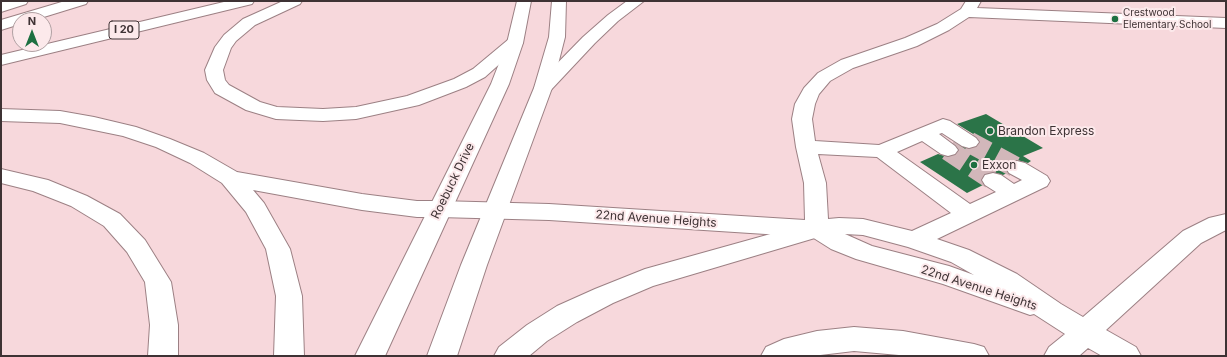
<!DOCTYPE html>
<html>
<head>
<meta charset="utf-8">
<style>
  body { margin:0 }
  #map { position:relative; width:1227px; height:357px; overflow:hidden; background:#f7d8dc; font-family:Inter,sans-serif }
  canvas { display:block }
  .frame { position:absolute; inset:0; border:2px solid #3e3234; pointer-events:none }
  .north { position:absolute; left:12px; top:12px; width:40px; height:40px; box-sizing:border-box; background:#fce9eb; border:1px solid #b0a0a2; border-radius:50%; rotate:0deg; font-size:11px; font-weight:700; line-height:16px; text-align:center; color:#3e3234 }
  .north::after { content:''; display:block; margin:auto; width:14px; height:18px; background:#1d7041; clip-path:polygon(50% 0,100% 100%,50% 72%,0 100%) }
</style>
</head>
<body>
<div id="map">
<canvas width="1227" height="357"></canvas>
<div class="frame"></div>
<div class="north">N</div>
</div>
<script>
const c = document.querySelector('canvas').getContext('2d');
c.lineJoin = 'round';
function fill(path, color) {
  c.fillStyle = color;
  c.fill(path, 'evenodd');
}
function toPath(rows) {
  const path = new Path2D();
  for (const r of rows) {
    path.moveTo(r[0], r[1]);
    for (let i = 2; i < r.length; i += 2) path.lineTo(r[i], r[i + 1]);
  }
  return path;
}
function trace(path, color, width, dash) {
  c.strokeStyle = color;
  c.lineWidth = width;
  c.lineCap = dash ? 'butt' : 'round';
  c.setLineDash(dash || []);
  c.stroke(path);
}
function label(font, color, halo, rows, align = 'center') {
  c.font = font + ' Inter,sans-serif';
  c.lineWidth = 4;
  c.setLineDash([]);
  c.textBaseline = 'middle';
  c.strokeStyle = halo;
  c.fillStyle = color;
  for (const [text, x, y, turn = 0] of rows) {
    c.save();
    c.translate(x, y);
    c.rotate((+turn || 0) * Math.PI / 180);
    c.textAlign = isNaN(turn) ? turn : align;
    if (halo) c.strokeText(text, 0, 0);
    c.fillText(text, 0, 0);
    c.restore();
  }
}
const building = toPath([
  [986,114,1043,148,1023,156,1031,161,1028,163,1017,160,1009,162,1005,167,1007,173,1003,175,993,172,985,174,981,179,983,185,967,193,920,162,938,154,948,157,955,155,960,150,957,146,958,145,969,149,977,147,980,142,978,137,957,124]
]);
const minorTunnel = toPath([
  [969,142,1017,168],
  [948,150,993,180]
]);
const minor = toPath([
  [5,1,28,1,26,4,1,12,1,2,5,1],
  [966,1,981,1,977,8,1226,18,1226,28,969,17,949,30,917,46,853,68,830,81,819,94,815,104,812,119,815,141,879,145,943,119,950,121,976,138,979,142,976,146,969,148,962,146,942,133,939,134,955,146,958,150,955,154,948,156,941,154,922,141,897,152,970,204,996,192,985,185,982,180,985,175,993,173,1001,175,1014,184,1022,180,1009,173,1006,168,1009,163,1017,161,1025,163,1047,176,1050,181,1047,186,937,239,969,250,1017,274,1061,304,1083,317,1183,231,1209,218,1226,214,1226,230,1201,243,1106,330,1136,347,1141,356,1102,356,1088,348,1079,356,1044,356,1049,347,1065,334,1034,314,1030,315,943,284,856,259,831,249,812,237,549,220,439,217,431,214,427,209,431,204,439,201,549,204,805,220,804,183,796,147,792,119,795,104,804,88,818,73,841,60,905,38,937,24,961,9,966,1],
  [818,154,877,157,951,213,912,231,863,219,839,218,828,219,826,183,818,154],
  [845,234,863,235,908,247,951,262,974,275,949,266,872,246,845,234],
  [1,169,48,180,87,196,120,214,145,240,171,282,178,325,178,356,148,356,150,325,145,282,127,252,104,226,71,206,33,191,1,183,1,169],
  [854,327,903,331,974,344,984,347,989,356,910,356,854,351,812,356,761,356,766,347,784,339,817,331,854,327]
]);
const major = toPath([
  [517,1,531,1,523,43,509,84,385,356,355,356,491,84,507,43,517,1],
  [552,1,566,1,565,37,552,88,487,265,457,356,427,356,461,265,534,88,549,37,552,1],
  [817,221,825,223,829,229,825,235,653,286,613,303,577,322,547,341,529,356,494,356,499,347,527,325,557,306,595,289,645,269,817,221]
]);
const highway = toPath([
  [65,1,88,1,86,4,34,20,20,20,20,24,1,30,1,20,65,1],
  [228,1,254,1,252,4,1,65,1,55,228,1],
  [283,1,302,1,300,4,255,25,236,41,231,48,223,70,225,80,229,85,260,102,277,107,323,109,356,107,407,96,454,79,473,69,509,39,515,38,521,39,523,43,485,77,466,87,419,105,356,119,323,121,276,119,246,110,215,93,207,80,205,70,215,47,224,35,243,19,283,1],
  [627,1,644,1,618,21,595,43,549,92,543,94,537,92,534,88,537,84,583,37,608,15,627,1],
  [1,109,60,111,94,117,136,127,170,139,204,153,237,172,362,194,417,201,439,201,447,204,451,209,447,214,439,217,417,217,362,210,253,190,264,203,290,249,302,296,304,356,274,356,276,296,266,249,246,212,222,183,190,163,156,147,123,136,60,123,1,121,1,109]
]);
const markers = [
  [1115,19,4,"#1d7041"],
  [990,131,4,"#1d7041"],
  [974,165,4,"#1d7041"]
];
const farPoinames = [
  ["Crestwood",1123,13],
  ["Elementary School",1123,25]
];
const shields = [
  [124,30,30]
];
const shieldNames = [
  ["I 20",124,30]
];
const poiNames = [
  ["Brandon Express",998,131],
  ["Exxon",982,165]
];
const streetNames = [
  ["Roebuck Drive",453,181,-64],
  ["22nd Avenue Heights",656,219,4],
  ["22nd Avenue Heights",979,288,18]
];
fill(building, '#2b7448');
trace(minorTunnel, '#d2b7ba', 21, [21, 10]);
trace(minor, '#9c8084', 2);
trace(major, '#9c8084', 2);
trace(highway, '#9c8084', 2);
fill(minor, '#fff');
fill(major, '#fff');
fill(highway, '#fff');
for (const [x, y, r, color] of markers) {
  const dot = new Path2D();
  dot.arc(x, y, r, 0, 2 * Math.PI);
  c.fillStyle = color;
  c.fill(dot);
  trace(dot, '#fce9eb', 1.5);
}
label('10px', '#3e3234', '#fce9eb', farPoinames, 'left');
for (const [x, y, w] of shields) {
  const box = new Path2D();
  box.roundRect(x - w / 2, y - 9, w, 18, 3);
  c.fillStyle = '#fce9eb';
  c.fill(box);
  trace(box, '#3e3234', 1);
}
label('bold 11px', '#3e3234', null, shieldNames);
label('12px', '#3e3234', '#fce9eb', poiNames, 'left');
label('12px', '#3e3234', '#fce9eb', streetNames);
</script>
</body>
</html>
